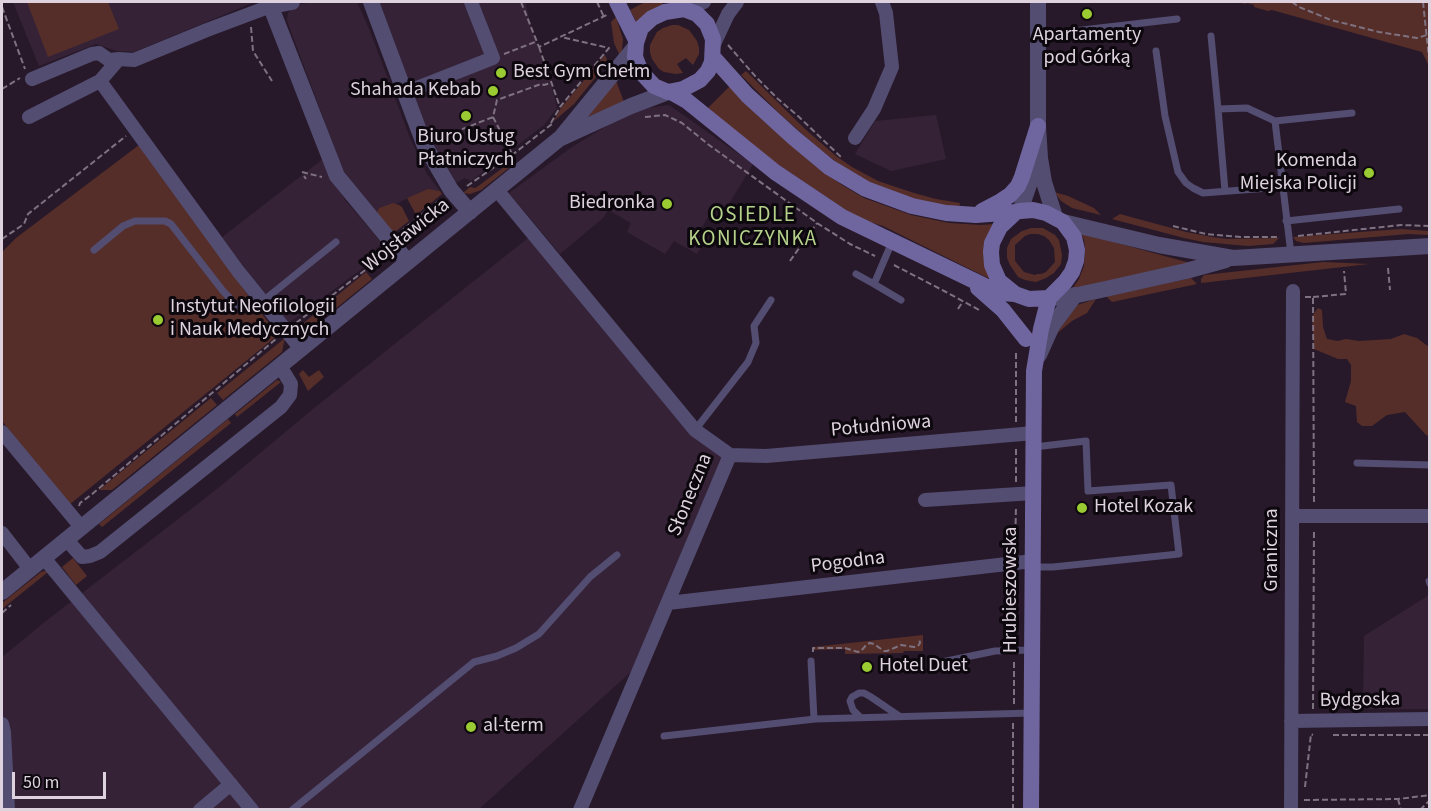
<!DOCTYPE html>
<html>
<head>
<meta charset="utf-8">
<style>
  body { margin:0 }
  #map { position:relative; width:1431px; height:811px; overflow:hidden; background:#28192a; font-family:"Source Sans 3",sans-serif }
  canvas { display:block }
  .frame { position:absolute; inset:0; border:3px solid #ddd2de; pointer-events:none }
  .scale { position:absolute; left:12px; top:772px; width:94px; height:27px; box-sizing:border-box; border:3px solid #ddd2de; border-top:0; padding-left:8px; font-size:18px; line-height:21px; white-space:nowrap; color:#ddd2de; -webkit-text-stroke:4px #0d070e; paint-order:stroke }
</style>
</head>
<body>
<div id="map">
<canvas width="1431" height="811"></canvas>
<div class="frame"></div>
<div class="scale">50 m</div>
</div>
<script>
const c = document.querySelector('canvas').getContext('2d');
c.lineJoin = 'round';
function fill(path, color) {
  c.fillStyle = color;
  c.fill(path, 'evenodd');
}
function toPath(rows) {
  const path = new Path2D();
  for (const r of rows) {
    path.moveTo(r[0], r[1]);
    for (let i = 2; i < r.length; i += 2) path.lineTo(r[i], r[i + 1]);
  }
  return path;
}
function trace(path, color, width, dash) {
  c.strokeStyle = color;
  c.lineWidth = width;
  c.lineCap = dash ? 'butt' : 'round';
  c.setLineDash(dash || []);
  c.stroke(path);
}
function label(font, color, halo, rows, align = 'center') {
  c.font = font + ' "Source Sans 3",sans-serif';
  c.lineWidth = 6;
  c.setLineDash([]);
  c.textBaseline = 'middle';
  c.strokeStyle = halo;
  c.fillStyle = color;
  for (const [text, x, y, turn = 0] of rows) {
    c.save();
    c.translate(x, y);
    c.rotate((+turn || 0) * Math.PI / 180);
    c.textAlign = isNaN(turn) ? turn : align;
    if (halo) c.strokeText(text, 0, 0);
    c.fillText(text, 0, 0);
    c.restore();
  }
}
const built = toPath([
  [13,2,252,2,252,3,134,52,117,51,96,44,39,66],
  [317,2,357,2,370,31,410,138,427,174,440,191,425,190,396,204,391,204,379,208,377,212,350,185,339,160,287,21,288,13,294,7,301,4],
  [378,2,525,2,534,36,551,83,557,108,544,125,471,181,465,178,454,184,436,156],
  [669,105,753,164,726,209,710,214,700,230,706,240,697,254,674,241,665,254,627,232,631,223,608,210,603,218,560,254,509,193,572,147,621,117,641,109],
  [936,115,946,159,891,171,855,154,875,121],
  [323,159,334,183,346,201,382,243,376,249,375,259,289,323,221,238],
  [533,234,687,421,730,455,643,661,479,809,8,809,2,724,2,657,46,621,217,489,313,409],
  [1429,595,1429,709,1363,709,1364,636]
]);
const green = toPath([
  [27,2,108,2,119,29,48,57],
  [645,2,661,2,664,6,637,23,630,10],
  [1235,2,1429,2,1429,66,1422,52,1272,10,1268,11,1254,7,1254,5,1247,3,1246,4],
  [616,17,623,39,622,50,620,56,614,43,611,22],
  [672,25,678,25,689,30,697,41,699,48,699,54,693,65,686,58,677,64,683,73,676,74,664,72,659,69,652,59,650,52,650,45,657,32,663,28],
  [605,55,608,62,574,104,554,121,561,108],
  [746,71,805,129,836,156,852,167,878,181,914,193,936,199,960,203,959,208,913,199,877,186,849,172,817,147,779,113,741,75],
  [615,78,624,102,583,119],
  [730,86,757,115,814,165,842,185,864,198,911,215,949,223,981,225,995,224,992,280,883,226,857,218,770,159,708,108],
  [139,145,253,302,278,335,69,505,2,421,2,252,16,238],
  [512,161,514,164,481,190,470,194,463,193,470,187,475,188,477,187],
  [428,189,440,191,442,194,416,215,407,198],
  [1054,192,1068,196,1094,208,1101,215,1072,208,1061,201],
  [393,203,399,205,402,207,409,221,391,235,377,212,379,208],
  [1120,214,1186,232,1212,237,1227,239,1279,238,1273,244,1248,246,1203,242,1184,238,1112,219],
  [1031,228,1043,228,1055,235,1059,240,1062,255,1061,264,1054,273,1046,278,1036,282,1025,280,1018,277,1010,265,1007,258,1007,248,1011,239,1022,231],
  [1030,234,1038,234,1044,236,1049,240,1054,248,1055,262,1046,272,1041,274,1037,274,1035,275,1024,272,1015,261,1015,245,1025,236],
  [1401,229,1429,231,1429,235,1408,234,1304,243,1296,241,1293,237],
  [1081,233,1190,263,1072,289,1079,279,1084,266,1085,249,1084,240],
  [1323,262,1369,264,1201,283,1201,279,1204,275],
  [366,272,372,279,307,332,295,330],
  [1191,278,1197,284,1112,302,1106,296],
  [1096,299,1087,313,1072,321,1055,335,1077,305],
  [1318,308,1322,310,1323,327,1327,339,1338,341,1346,339,1359,341,1391,339,1404,334,1417,338,1429,347,1429,436,1426,435,1405,412,1387,415,1372,426,1362,426,1357,422,1356,406,1345,402,1351,381,1351,365,1347,359,1338,359,1314,349,1312,316],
  [285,338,282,352,223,400,217,393],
  [303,370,309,377,319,370,324,377,308,391,299,374],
  [277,380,281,382,237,417,235,414],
  [211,398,217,405,112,490,99,490],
  [228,419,231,423,102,527,99,524],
  [73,558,87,576,76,585,62,567],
  [45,571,48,572,2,609,2,603,41,572],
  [923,635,923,651,904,651,903,653,845,654,845,649,813,650,813,647]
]);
const path = toPath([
  [521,2,539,47,609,14],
  [597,2,604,17],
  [1292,2,1299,7,1331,20,1379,32,1417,38,1430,34],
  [1423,2,1430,68],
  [2,7,25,69],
  [251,27,253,51,272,81],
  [728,45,756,77,778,99,798,116,841,157],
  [539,47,560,107],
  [504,54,535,42],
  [2,89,20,78],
  [493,117,512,154],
  [645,117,665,115,682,123,709,145,817,223,850,244,875,256],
  [551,123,560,107,609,48,561,37],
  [437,139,493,117,497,100,541,84,544,85,551,83],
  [302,172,322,177],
  [304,176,306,179],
  [467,186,512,155,552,124],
  [1173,226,1206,234,1241,237,1280,237],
  [400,232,440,200],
  [1298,236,1401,225,1430,226],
  [2,239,24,224,28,214,126,136],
  [406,239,444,210,446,206],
  [790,261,817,223],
  [894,265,946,292,981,311],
  [378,266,377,256,379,249],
  [1388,268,1390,290],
  [1305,297,1313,297,1314,505],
  [1313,297,1346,294,1344,271],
  [958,309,963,301],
  [296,323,385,255],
  [1016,422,1016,350],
  [1016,482,1016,446],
  [79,506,80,503,91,495,276,339],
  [1015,551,1016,506],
  [2,613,11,605],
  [1014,641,1015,575],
  [813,652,813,648,845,648,858,652,861,651,867,644,870,643,874,644,884,651,887,651,901,645,914,647,918,646,920,643,919,638],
  [1014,704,1014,659],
  [1313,709,1314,530],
  [1333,735,1430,735],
  [1305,787,1311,734,1313,735],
  [1398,799,1401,810],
  [1304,800,1398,799,1430,795],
  [1013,810,1013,722],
  [1420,810,1430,800]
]);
const service = toPath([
  [1038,32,1065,32,1177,19],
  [1211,36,1218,109,1247,108,1275,121],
  [1156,51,1165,116,1178,172,1186,183,1193,188,1203,193,1282,187],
  [1218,109,1225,191],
  [1286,221,1399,209],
  [94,250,123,226,135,221,165,221,171,224,223,291,236,305,246,310,253,309,336,242],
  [1291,254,1275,121,1352,113],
  [856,274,874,284,892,242],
  [874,284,901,300],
  [695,430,748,362,756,343,754,326,771,300],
  [1034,447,1086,441,1088,491,1171,485,1179,554,1053,567,1034,567],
  [1357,463,1430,465],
  [1429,581,1430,584],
  [811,661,814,719],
  [937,663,995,651,1032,650],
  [860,717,853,710,850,701,852,697,859,693,864,693,871,697,899,716],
  [664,736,815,719,1032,713],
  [292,810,474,662,497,656,516,648,539,634,590,577,617,555]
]);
const minor = toPath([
  [687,10,704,2],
  [714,44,728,14,737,2],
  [32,79,92,54,99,53,109,60,119,59],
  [100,81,238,271,301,349],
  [404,93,493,58,471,2],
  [29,117,100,81,119,59,134,60,207,30,271,6],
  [855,138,874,109,892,67,886,13,882,2],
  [497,190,695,430,730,455,580,810],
  [2,432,81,527],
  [730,455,766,456,1034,433],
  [925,500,1034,493],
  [1292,516,1430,516],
  [2,533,30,569],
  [66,539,82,557,90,556,100,552,281,407,290,395,291,384,280,366],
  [44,558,252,810],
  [668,603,1033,561],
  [1291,721,1430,719],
  [2,724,4,732,8,810],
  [200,810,231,784],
  [1291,810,1293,291]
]);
const tertiary = toPath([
  [269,2,337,176,408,262],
  [371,2,424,144,451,190,470,212],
  [1038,2,1038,126,1040,158,1044,182,1055,217],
  [271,6,292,2],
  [562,136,635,47],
  [1020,211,1031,179,1035,154],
  [1063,222,1159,245,1233,258,1430,246],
  [1049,298,1068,297,1101,290,1186,271,1226,260],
  [1039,355,1052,326,1075,295],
  [2,592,559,139,631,106,668,92]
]);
const secondary = toPath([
  [617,2,636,40],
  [684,9,697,14,707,24,713,39,712,62,708,71,700,80,683,89,668,92,654,86,641,72,635,57,636,43,641,28,652,18,665,12,684,9],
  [713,57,747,95,793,137,829,167,866,189,912,206,946,213,976,215,1016,212],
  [671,92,687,101,775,172,842,217,989,288,1002,293,1015,294],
  [1033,210,1046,213,1063,222,1074,237,1077,250,1076,261,1072,272,1065,282,1049,298,1029,299,1015,294,999,281,992,265,991,252,992,243,1000,227,1016,212,1020,211,1033,210],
  [982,211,1001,201,1010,195,1018,186,1022,177,1038,126],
  [978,288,1003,310,1026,339],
  [1031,810,1034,371,1041,329,1049,298]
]);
const markers = [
  [1087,14,6,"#9bcb33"],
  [501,73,6,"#9bcb33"],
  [493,91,6,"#9bcb33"],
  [466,116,6,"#9bcb33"],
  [1369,173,6,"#9bcb33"],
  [667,204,6,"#9bcb33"],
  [158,320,6,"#9bcb33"],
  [1082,508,6,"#9bcb33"],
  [867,667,6,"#9bcb33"],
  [471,727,6,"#9bcb33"]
];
const poiNames = [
  ["Apartamenty",1087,36,"center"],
  ["pod Górką",1087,59,"center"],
  ["Best Gym Chełm",513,73],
  ["Shahada Kebab",481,91,"right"],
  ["Biuro Usług",466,138,"center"],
  ["Płatniczych",466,161,"center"],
  ["Komenda",1357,162,"right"],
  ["Miejska Policji",1357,185,"right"],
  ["Biedronka",655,204,"right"],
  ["Instytut Neofilologii",170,308],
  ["i Nauk Medycznych",170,331],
  ["Hotel Kozak",1094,508],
  ["Hotel Duet",879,667],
  ["al-term",483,727]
];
const streetNames = [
  ["Wojsławicka",407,236,-39],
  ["Południowa",881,427,-5],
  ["Słoneczna",691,495,-68],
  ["Graniczna",1273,550,-90],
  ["Pogodna",848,563,-7],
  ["Hrubieszowska",1012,590,-90],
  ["Bydgoska",1360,701,-1]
];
const neighbourhoodNames = [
  ["OSIEDLE",753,216],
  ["KONICZYNKA",753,240]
];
fill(built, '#352237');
fill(green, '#562e29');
trace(path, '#7e7180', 2, [6, 3]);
trace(service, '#524d71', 7);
trace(minor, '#524d71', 14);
trace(tertiary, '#524d71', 16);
trace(secondary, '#6f669f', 16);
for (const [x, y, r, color] of markers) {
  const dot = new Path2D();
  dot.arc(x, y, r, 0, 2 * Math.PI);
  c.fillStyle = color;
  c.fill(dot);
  trace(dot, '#0d070e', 2);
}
label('20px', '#ddd2de', '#0d070e', poiNames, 'left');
label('20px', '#ddd2de', '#0d070e', streetNames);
c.letterSpacing = '1.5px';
label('21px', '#b5d28a', '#0d070e', neighbourhoodNames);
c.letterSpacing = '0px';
</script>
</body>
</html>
